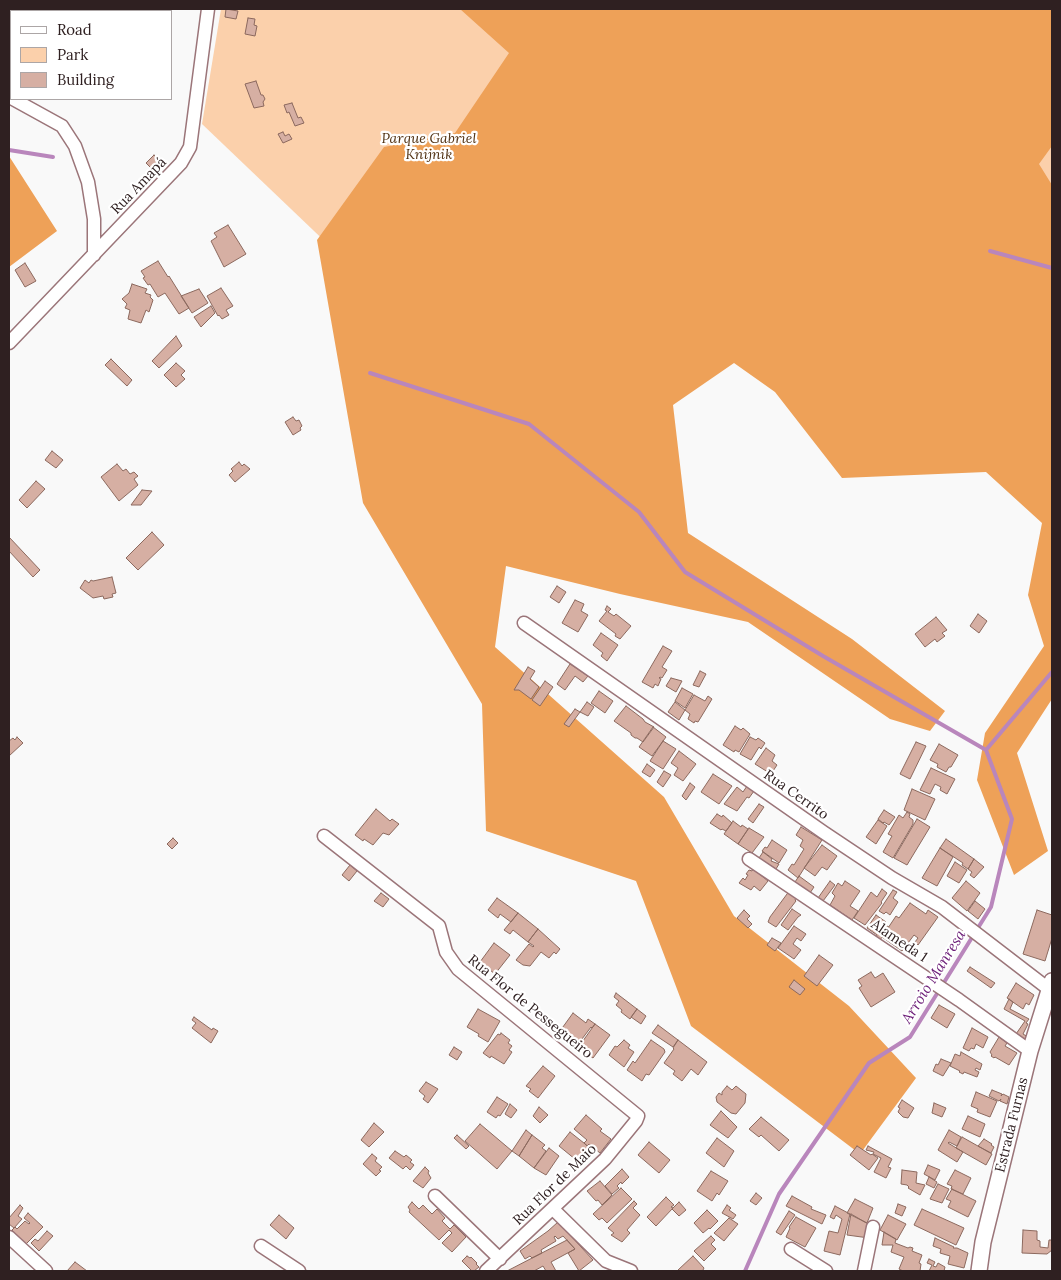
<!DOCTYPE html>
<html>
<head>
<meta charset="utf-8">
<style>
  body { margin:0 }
  #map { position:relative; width:1061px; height:1280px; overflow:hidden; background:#f9f9f9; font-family:Lora,serif }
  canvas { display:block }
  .frame { position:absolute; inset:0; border:10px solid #2f2021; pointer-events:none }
  .legend { position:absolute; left:10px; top:10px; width:162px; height:90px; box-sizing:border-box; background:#fff; border:1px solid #aca6a6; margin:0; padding:6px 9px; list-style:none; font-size:15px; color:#2f2021 }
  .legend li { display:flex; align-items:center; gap:10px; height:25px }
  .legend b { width:25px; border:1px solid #aca6a6 }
</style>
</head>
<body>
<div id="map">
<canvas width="1061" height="1280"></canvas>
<div class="frame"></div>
<ul class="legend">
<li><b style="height:6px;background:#fff"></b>Road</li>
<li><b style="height:14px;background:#fbd0ab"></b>Park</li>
<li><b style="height:14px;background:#d6afa3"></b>Building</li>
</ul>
</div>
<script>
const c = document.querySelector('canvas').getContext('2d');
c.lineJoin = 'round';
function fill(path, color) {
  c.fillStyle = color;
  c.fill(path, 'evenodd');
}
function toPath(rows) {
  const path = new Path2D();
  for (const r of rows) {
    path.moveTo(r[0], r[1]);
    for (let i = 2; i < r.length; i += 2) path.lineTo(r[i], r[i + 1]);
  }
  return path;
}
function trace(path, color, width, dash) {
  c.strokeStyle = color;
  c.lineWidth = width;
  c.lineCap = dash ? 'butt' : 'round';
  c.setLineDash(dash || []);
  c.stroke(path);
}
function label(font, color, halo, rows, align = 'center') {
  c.font = font + ' Lora,serif';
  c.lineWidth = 4.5;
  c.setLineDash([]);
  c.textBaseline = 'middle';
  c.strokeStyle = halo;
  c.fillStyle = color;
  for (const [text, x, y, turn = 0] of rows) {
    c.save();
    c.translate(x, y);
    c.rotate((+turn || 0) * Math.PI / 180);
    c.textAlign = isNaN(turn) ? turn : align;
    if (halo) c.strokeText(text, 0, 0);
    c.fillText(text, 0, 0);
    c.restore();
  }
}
const green = toPath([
  [221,9,696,9,1052,75,1052,222,425,337,202,124]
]);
const forest = toPath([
  [460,9,1052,9,1052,146,1039,164,1052,185,1052,699,1017,753,1048,851,1014,875,977,780,985,733,1044,646,1028,595,1042,523,986,472,842,478,775,392,734,363,673,405,688,533,852,639,945,711,930,731,890,719,748,622,620,594,506,566,495,647,664,797,734,916,849,1006,916,1078,860,1154,691,1026,636,881,486,831,482,704,363,503,317,240,384,147,455,133,509,53],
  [9,156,57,231,9,267]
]);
const stream = toPath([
  [9,150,53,157],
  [990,251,1052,268],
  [370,373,529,424,639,512,685,572,823,656,986,750],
  [745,1271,779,1194,869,1063,910,1037,991,907,1012,819,986,750,1052,672]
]);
const building = toPath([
  [226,9,238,11,236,19,225,17,226,9],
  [248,18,255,19,254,25,257,26,255,36,245,34,248,18],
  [256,81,261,95,263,95,265,99,263,102,264,106,254,108,245,84,256,81],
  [292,103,298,118,301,117,304,123,295,126,289,112,287,113,284,105,292,103],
  [283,132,285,136,289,134,292,139,283,143,278,134,283,132],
  [154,155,160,162,152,169,146,163,154,155],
  [228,225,246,254,224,267,211,241,217,237,214,233,228,225],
  [158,261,168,277,169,276,189,308,179,314,165,293,158,297,150,284,148,285,143,278,145,277,141,271,158,261],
  [25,263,36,281,25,287,15,270,25,263],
  [132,284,147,289,145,293,151,295,150,297,153,300,149,312,146,310,141,323,128,319,130,310,125,308,127,304,122,299,129,293,132,284],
  [221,288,233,306,226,310,229,315,222,319,219,315,218,316,207,296,221,288],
  [199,289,208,303,192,313,181,296,199,289],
  [211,306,215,313,201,327,194,317,211,306],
  [176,336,182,346,159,368,152,361,176,336],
  [111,359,132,380,127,386,105,365,111,359],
  [176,363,185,371,181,375,185,379,176,387,164,375,176,363],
  [293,417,296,421,299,420,302,426,300,428,301,430,293,435,285,422,293,417],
  [52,451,63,460,56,468,45,460,52,451],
  [239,462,242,466,244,464,250,469,235,482,229,475,233,471,231,469,239,462],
  [117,464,123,471,126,469,130,474,134,472,138,476,134,479,138,485,119,501,101,477,117,464],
  [36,481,45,489,27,508,19,500,36,481],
  [142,490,152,491,141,505,131,505,142,490],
  [152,532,164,545,138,570,126,558,152,532],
  [9,537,40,570,33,577,9,551,9,537],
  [112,577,116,593,112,594,113,597,104,599,103,596,93,598,80,588,85,580,89,583,91,580,93,581,112,577],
  [557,586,566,592,559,603,550,597,557,586],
  [575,600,584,604,581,611,588,615,578,632,562,623,575,600],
  [607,606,611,609,608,612,614,616,616,614,631,626,620,639,615,636,616,634,599,621,607,611,605,610,607,606],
  [978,614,987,621,979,633,970,626,978,614],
  [936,617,947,630,942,633,945,636,937,642,935,639,925,647,915,634,936,617],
  [601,633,618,645,607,661,601,656,603,653,593,645,601,633],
  [663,646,672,651,662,667,667,670,662,678,660,677,659,678,661,679,658,686,655,684,653,688,642,682,663,646],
  [570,664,588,676,583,682,575,676,565,690,557,684,570,664],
  [528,667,535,671,530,679,539,687,531,699,519,690,514,690,528,667],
  [700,671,706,674,699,687,693,685,700,671],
  [671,678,682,681,676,692,666,686,671,678],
  [545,681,553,687,540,706,532,700,545,681],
  [682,688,693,694,685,708,675,701,682,688],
  [599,691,613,701,605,713,591,703,599,691],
  [694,695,705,701,708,696,712,699,698,722,695,721,694,723,688,719,690,714,685,710,694,695],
  [587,702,594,707,588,716,580,712,587,702],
  [675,702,685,710,679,720,668,712,675,702],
  [626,706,643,719,645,722,654,727,643,742,637,738,635,738,631,735,631,733,614,721,626,706],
  [575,709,580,712,569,727,564,724,575,709],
  [735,726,741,730,743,728,750,734,739,752,735,750,734,752,723,745,735,726],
  [653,727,666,737,652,756,639,747,653,727],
  [17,737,23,743,9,756,9,741,13,738,15,740,17,737],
  [750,737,756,740,758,738,765,743,761,749,759,747,751,760,740,754,750,737],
  [663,741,676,749,663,769,650,761,663,741],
  [916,742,926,746,910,779,900,774,916,742],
  [939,744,958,755,951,767,949,767,946,772,937,767,938,764,930,760,939,744],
  [766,748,775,755,772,761,777,765,771,774,755,764,766,748],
  [679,751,696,764,683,781,674,775,678,768,671,763,679,751],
  [647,764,655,770,650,777,642,772,647,764],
  [931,768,955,779,947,794,940,790,941,787,935,784,930,794,920,790,931,768],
  [664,771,671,775,663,787,657,782,664,771],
  [713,774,732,786,719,804,701,792,713,774],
  [690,783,695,787,686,800,682,796,690,783],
  [747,786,754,791,749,798,747,797,737,811,724,804,737,787,743,792,747,786],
  [912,789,935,799,925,820,904,810,912,789],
  [759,804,764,807,753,823,748,819,759,804],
  [376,809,390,821,392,819,399,824,389,835,383,833,373,845,364,839,363,841,355,835,376,809],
  [884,810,895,817,889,825,884,822,883,823,878,819,884,810],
  [907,812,910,814,909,817,913,820,913,824,893,858,883,852,892,836,888,834,899,815,903,818,907,812],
  [717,814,722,817,723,815,732,823,726,831,722,829,721,830,710,823,717,814],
  [917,819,930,827,907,865,894,858,917,819],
  [878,820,887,826,876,844,866,837,878,820],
  [733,821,741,827,742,825,748,829,738,844,724,834,733,821],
  [801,827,822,840,798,878,788,870,792,864,794,865,804,849,800,846,803,840,796,835,801,827],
  [749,828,764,837,752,853,738,844,749,828],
  [173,838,178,843,172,849,167,844,173,838],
  [946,839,974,859,968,869,962,865,963,863,940,848,946,839],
  [772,840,787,850,779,863,762,851,765,847,767,848,772,840],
  [822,845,837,856,827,870,822,867,815,876,804,868,822,845],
  [940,848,953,857,937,886,922,878,940,848],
  [763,852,772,859,771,861,779,864,776,869,759,858,763,852],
  [974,859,984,867,974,878,970,875,972,872,968,869,974,859],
  [955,862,967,870,959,883,947,876,955,862],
  [350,865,357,871,349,881,342,875,350,865],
  [753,869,768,881,760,891,754,886,751,890,739,883,743,878,745,880,748,875,746,874,749,870,752,871,753,869],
  [799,876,814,887,810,893,795,882,799,876],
  [830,881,835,885,823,901,818,898,830,881],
  [845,881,860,891,850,906,858,911,852,920,830,905,835,896,832,893,838,883,842,886,845,881],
  [966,881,980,893,967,911,952,898,966,881],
  [882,889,887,893,881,902,882,903,865,925,854,918,871,892,877,897,882,889],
  [790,890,797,895,795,900,796,901,776,927,768,922,770,917,790,890],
  [893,890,897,892,893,898,898,902,890,915,886,912,884,914,879,911,893,890],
  [381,893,389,899,383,907,374,901,381,893],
  [497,898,518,913,511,922,500,914,498,918,488,910,497,898],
  [975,901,985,909,978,919,968,911,975,901],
  [910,903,926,914,928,910,938,917,918,945,915,942,918,938,914,935,902,951,882,937,896,916,899,918,910,903],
  [792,909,801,915,798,917,788,930,781,925,792,909],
  [744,910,750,916,747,919,752,924,748,928,737,918,744,910],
  [1037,910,1052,915,1052,938,1045,961,1023,954,1037,910],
  [518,913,538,929,528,942,513,930,510,934,504,930,518,913],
  [876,915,886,922,885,925,889,927,880,940,876,937,877,935,867,928,876,915],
  [794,926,806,934,801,941,797,938,793,944,801,950,794,959,778,948,794,926],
  [538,929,560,949,556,954,554,952,549,958,541,952,530,966,523,965,516,960,529,944,533,947,534,946,528,942,538,929],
  [772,938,781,943,775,951,767,945,772,938],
  [494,943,510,955,495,974,480,962,494,943],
  [819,955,833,965,817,986,804,976,819,955],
  [970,967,995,983,991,988,967,971,970,967],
  [871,972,875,978,883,973,895,992,871,1007,859,988,862,986,858,980,871,972],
  [794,980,805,989,800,995,789,987,794,980],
  [1016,983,1034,995,1029,1005,1026,1003,1023,1009,1007,998,1016,983],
  [616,993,637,1009,630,1019,621,1012,622,1010,616,1005,619,1001,614,997,616,993],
  [1009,999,1013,1002,1010,1009,1029,1019,1026,1023,1028,1024,1023,1034,1028,1037,1026,1041,1016,1034,1025,1021,1004,1009,1009,999],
  [939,1005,955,1014,947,1028,931,1018,939,1005],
  [478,1009,500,1021,488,1042,478,1036,479,1034,467,1027,478,1009],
  [637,1009,646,1016,641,1024,631,1017,637,1009],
  [573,1013,586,1023,588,1019,595,1024,592,1028,591,1027,579,1043,560,1031,573,1013],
  [194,1017,212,1030,213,1028,218,1031,211,1043,192,1028,196,1023,192,1020,194,1017],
  [595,1024,610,1035,593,1058,586,1053,587,1051,580,1045,595,1024],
  [658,1025,678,1040,673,1047,652,1033,658,1025],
  [972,1028,988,1037,983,1048,976,1044,974,1049,971,1048,969,1051,963,1048,972,1028],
  [501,1033,510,1040,508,1043,512,1046,509,1050,512,1052,504,1064,491,1056,490,1058,483,1053,498,1034,500,1035,501,1033],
  [999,1037,1007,1043,1005,1046,1017,1053,1009,1065,995,1057,994,1058,991,1056,992,1055,990,1052,999,1037],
  [624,1040,630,1045,628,1048,634,1052,624,1067,609,1055,615,1046,617,1047,624,1040],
  [651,1040,664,1049,665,1052,649,1075,646,1074,642,1081,627,1070,633,1061,635,1063,651,1040],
  [678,1040,707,1062,698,1075,691,1069,682,1081,673,1074,675,1071,664,1063,674,1049,673,1048,678,1040],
  [454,1047,462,1052,457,1060,449,1055,454,1047],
  [961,1052,982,1064,980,1070,976,1068,975,1070,979,1072,977,1077,964,1072,963,1074,959,1072,960,1071,950,1066,955,1054,960,1056,961,1052],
  [941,1059,951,1063,943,1076,933,1071,936,1064,938,1065,941,1059],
  [543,1066,555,1076,538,1098,529,1091,531,1089,526,1086,543,1066],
  [426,1082,438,1089,428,1103,423,1099,425,1096,419,1091,426,1082],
  [727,1086,732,1090,736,1086,746,1094,745,1103,736,1114,731,1113,717,1102,716,1097,719,1093,722,1095,722,1092,727,1086],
  [992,1090,1002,1094,1001,1096,1003,1094,1009,1097,1007,1104,1000,1101,1001,1099,999,1101,989,1096,992,1090],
  [976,1092,997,1101,990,1117,977,1112,978,1109,971,1106,976,1092],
  [497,1097,508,1104,500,1116,498,1115,496,1118,487,1112,497,1097],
  [902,1100,914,1108,908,1118,903,1117,898,1112,900,1108,898,1107,902,1100],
  [934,1103,946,1108,942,1117,932,1113,934,1103],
  [510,1104,517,1110,511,1118,505,1114,510,1104],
  [539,1107,548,1115,540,1123,533,1116,539,1107],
  [721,1111,737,1127,728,1138,710,1125,721,1111],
  [586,1115,602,1129,600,1131,611,1139,600,1153,589,1144,587,1146,584,1143,587,1140,574,1129,586,1115],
  [968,1116,985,1124,980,1137,962,1129,968,1116],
  [761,1117,789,1140,779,1151,761,1135,759,1137,749,1129,761,1117],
  [374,1123,384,1132,369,1147,361,1140,374,1123],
  [480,1124,512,1151,497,1169,465,1141,480,1124],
  [526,1130,532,1135,519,1156,512,1151,526,1130],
  [949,1130,961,1137,957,1146,949,1142,948,1143,963,1152,957,1162,938,1150,949,1130],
  [570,1132,594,1151,581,1164,559,1146,570,1132],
  [457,1135,469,1146,466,1149,454,1138,457,1135],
  [532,1135,545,1145,542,1148,546,1151,534,1168,519,1156,532,1135],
  [962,1137,992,1154,986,1165,956,1148,962,1137],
  [717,1138,734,1151,724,1167,706,1153,717,1138],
  [984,1139,992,1144,991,1145,994,1147,991,1153,978,1146,984,1139],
  [649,1142,670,1160,659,1173,638,1155,649,1142],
  [857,1146,871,1155,872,1154,878,1158,869,1170,850,1155,857,1146],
  [868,1146,892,1159,888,1167,891,1168,886,1178,874,1172,881,1158,873,1154,874,1152,866,1150,868,1146],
  [549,1148,559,1156,546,1175,534,1168,549,1148],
  [395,1151,404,1157,406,1155,412,1160,410,1162,414,1165,410,1170,406,1166,403,1169,389,1158,395,1151],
  [372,1154,377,1158,375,1161,382,1167,379,1170,381,1171,376,1176,363,1164,372,1154],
  [928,1165,940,1170,935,1180,924,1174,928,1165],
  [425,1167,429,1171,428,1173,431,1178,423,1188,413,1181,425,1167],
  [622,1169,629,1177,622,1184,621,1182,617,1186,619,1188,612,1194,605,1186,622,1169],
  [902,1170,917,1172,916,1183,925,1185,920,1195,908,1188,909,1187,907,1185,901,1184,902,1170],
  [955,1170,971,1178,963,1194,951,1189,952,1186,947,1184,955,1170],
  [711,1171,728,1181,719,1195,717,1193,712,1201,697,1191,711,1171],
  [929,1177,937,1182,934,1188,926,1184,929,1177],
  [600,1181,612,1195,602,1205,598,1200,596,1201,587,1191,600,1181],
  [938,1184,949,1189,942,1203,930,1199,938,1184],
  [621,1188,632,1199,607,1223,602,1218,599,1220,593,1214,621,1188],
  [952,1189,976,1201,968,1217,948,1207,951,1201,946,1199,952,1189],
  [756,1193,762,1198,756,1205,750,1201,756,1193],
  [792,1196,812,1207,811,1209,826,1215,822,1224,786,1206,792,1196],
  [666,1197,674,1205,671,1207,673,1208,656,1226,647,1217,666,1197],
  [855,1199,873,1208,867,1223,847,1213,855,1199],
  [634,1201,637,1204,633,1208,640,1215,627,1230,630,1233,622,1242,611,1235,614,1233,608,1228,634,1201],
  [412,1202,419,1209,423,1205,432,1214,437,1209,445,1218,442,1221,450,1229,454,1225,466,1237,452,1252,442,1243,452,1233,449,1230,439,1240,409,1212,410,1210,408,1207,412,1202],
  [679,1202,686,1210,679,1216,672,1209,679,1202],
  [898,1204,906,1207,902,1216,895,1213,898,1204],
  [20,1205,23,1208,18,1216,22,1219,14,1228,9,1224,9,1218,20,1205],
  [727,1205,731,1208,729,1210,736,1215,733,1219,722,1213,727,1205],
  [835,1206,850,1214,840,1255,824,1251,829,1231,838,1233,842,1219,836,1215,834,1219,830,1217,835,1206],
  [922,1209,964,1228,956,1245,914,1225,922,1209],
  [707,1210,718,1221,710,1229,709,1228,703,1233,694,1223,707,1210],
  [789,1211,795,1215,781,1235,776,1232,789,1211],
  [28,1213,43,1227,26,1244,12,1230,15,1227,17,1229,25,1221,29,1224,30,1223,24,1218,28,1213],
  [851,1214,870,1225,869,1238,847,1235,851,1214],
  [279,1215,294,1228,286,1239,270,1225,279,1215],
  [888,1215,906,1224,897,1240,880,1230,888,1215],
  [796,1217,816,1228,805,1247,786,1237,790,1228,789,1227,796,1217],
  [729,1218,738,1224,724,1241,714,1233,729,1218],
  [558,1222,593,1260,579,1271,568,1253,575,1249,563,1236,558,1239,555,1236,554,1237,556,1241,541,1250,542,1253,532,1258,530,1256,525,1259,520,1251,548,1231,558,1222],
  [1023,1230,1037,1231,1037,1240,1040,1241,1040,1247,1048,1248,1049,1240,1052,1240,1052,1250,1047,1254,1022,1253,1023,1230],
  [47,1231,53,1236,39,1251,31,1243,35,1239,38,1241,47,1231],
  [884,1232,896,1239,895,1243,908,1248,910,1247,913,1248,912,1251,922,1255,919,1263,921,1264,920,1271,903,1271,899,1269,904,1257,891,1252,893,1245,882,1245,884,1232],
  [711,1236,715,1240,711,1244,716,1249,704,1261,694,1251,711,1236],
  [935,1238,954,1247,953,1248,957,1248,968,1253,964,1268,948,1264,950,1256,940,1253,941,1249,933,1246,935,1238],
  [567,1240,575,1249,551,1262,556,1271,546,1271,543,1266,534,1271,507,1271,567,1240],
  [467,1256,470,1258,471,1257,477,1263,476,1264,479,1267,474,1271,472,1271,462,1261,467,1256],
  [693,1256,704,1268,703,1270,704,1271,679,1271,678,1270,693,1256],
  [929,1259,935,1262,933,1266,936,1267,938,1263,945,1267,944,1271,929,1271,932,1265,927,1263,929,1259],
  [75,1262,87,1271,67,1271,75,1262]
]);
const minor = toPath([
  [13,99,62,126,75,146,88,182,94,219,94,255],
  [9,343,181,163,190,147,208,9],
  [524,623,823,832,892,878,942,907,1050,990],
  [324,836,439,926,446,952,458,969,638,1116,636,1121,605,1159,486,1271],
  [749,859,959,1000,1030,1051],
  [435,1196,500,1259],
  [553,1209,606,1261,631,1271],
  [9,1237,46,1271],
  [261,1246,299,1271],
  [791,1249,826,1271],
  [864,1271,873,1227]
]);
const tertiary = toPath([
  [979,1271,983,1242,1030,1051,1052,981]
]);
const parkNames = [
  ["Parque Gabriel",429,139],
  ["Knijnik",429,155]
];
const streetNames = [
  ["Rua Amapá",139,186,-46],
  ["Rua Cerrito",796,795,35],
  ["Alameda 1",899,941,34],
  ["Rua Flor de Pessegueiro",530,1007,39],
  ["Estrada Furnas",1012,1125,-76],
  ["Rua Flor de Maio",555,1185,-44]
];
const waterNames = [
  ["Arroio Manresa",934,977,-58]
];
fill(green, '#fbd0ab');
fill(forest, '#eea158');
trace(stream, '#b986bc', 4);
fill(building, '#d6afa3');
trace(building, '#8c695e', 1);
trace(minor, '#9b7579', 15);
trace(tertiary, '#9b7579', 18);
trace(minor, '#fff', 12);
trace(tertiary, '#fff', 15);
label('italic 14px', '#513213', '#fff', parkNames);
label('14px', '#2f2021', '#fff', streetNames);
label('italic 15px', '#6b1c77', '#fff', waterNames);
</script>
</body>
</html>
